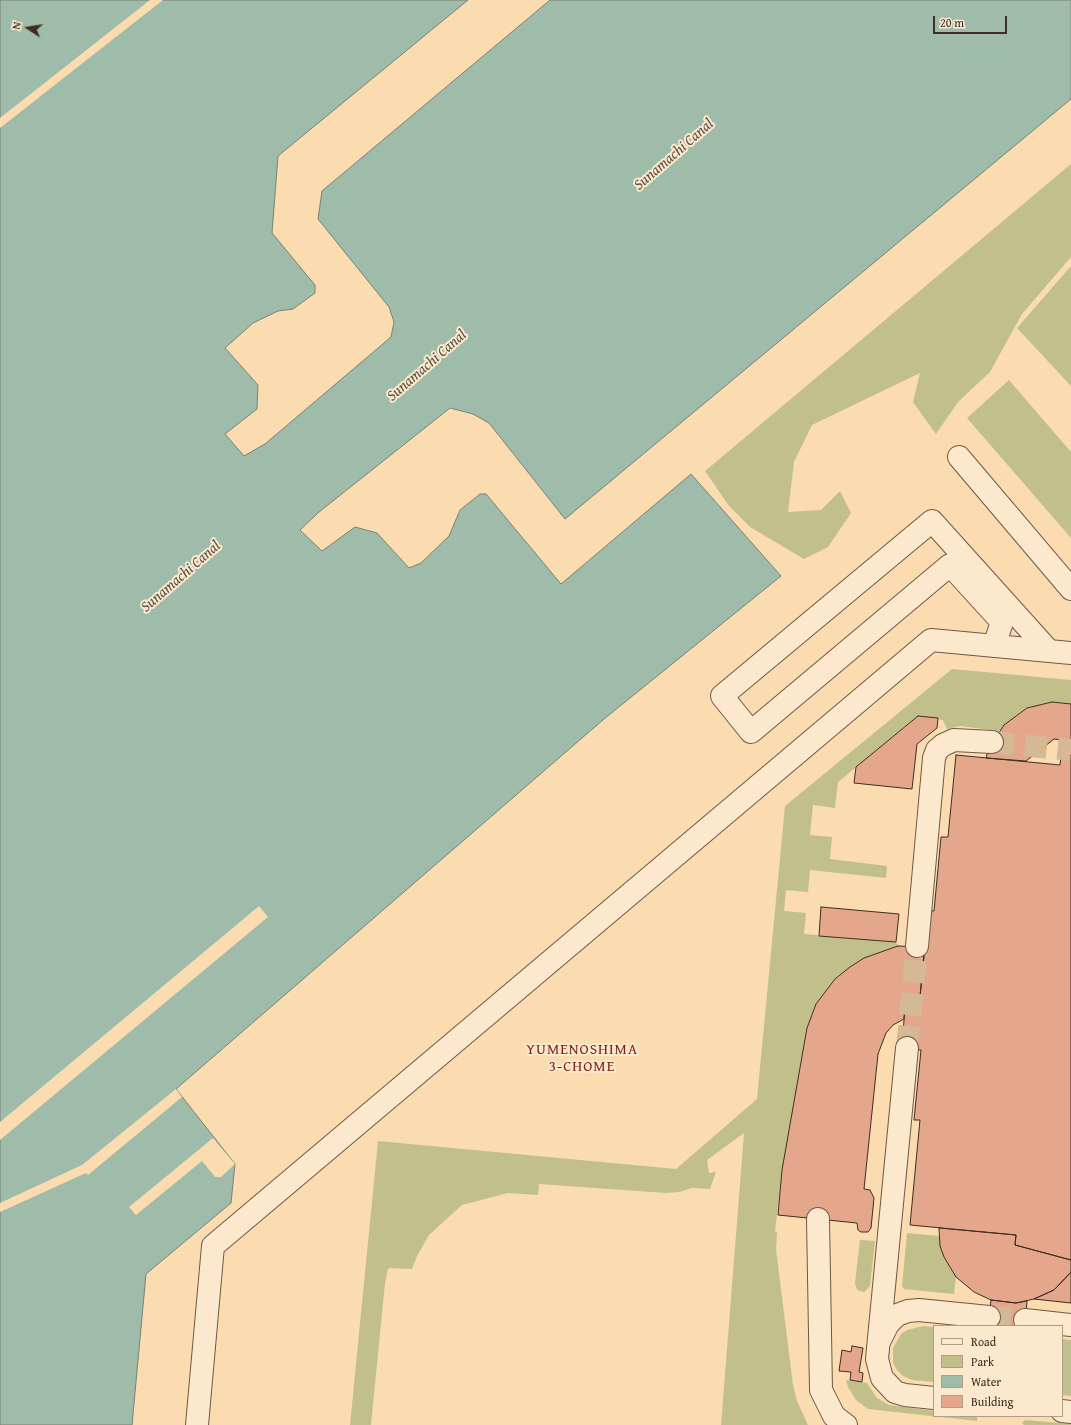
<!DOCTYPE html>
<html>
<head>
<meta charset="utf-8">
<style>
  body { margin:0 }
  #map { position:relative; width:1071px; height:1425px; overflow:hidden; background:#fbdbb0; font-family:"Gentium Book Plus",serif }
  canvas { display:block }
  .legend { position:absolute; left:933px; top:1325px; width:130px; height:92px; box-sizing:border-box; background:#fce8cc; border:1px solid #b09d89; margin:0; padding:5px 7px; list-style:none; font-size:12px; color:#3f2d24 }
  .legend li { display:flex; align-items:center; gap:8px; height:20px }
  .legend b { width:20px; border:1px solid #b09d89 }
  .north { position:absolute; left:8px; top:8px; width:40px; height:40px; -webkit-text-stroke:3px #fce8cc; paint-order:stroke; rotate:282deg; font-size:11px; font-weight:700; line-height:16px; text-align:center; color:#3f2d24 }
  .north::after { content:''; display:block; margin:auto; width:14px; height:18px; background:#3f2d24; clip-path:polygon(50% 0,100% 100%,50% 72%,0 100%) }
  .scale { position:absolute; left:933px; top:16px; width:74px; height:18px; box-sizing:border-box; border:2px solid #3f2d24; border-top:0; padding-left:5px; font-size:12px; line-height:14px; white-space:nowrap; color:#3f2d24; -webkit-text-stroke:3px #fce8cc; paint-order:stroke }
</style>
</head>
<body>
<div id="map">
<canvas width="1071" height="1425"></canvas>
<ul class="legend">
<li><b style="height:5px;background:#fce8cc"></b>Road</li>
<li><b style="height:11px;background:#c1c08a"></b>Park</li>
<li><b style="height:11px;background:#9fbba9"></b>Water</li>
<li><b style="height:11px;background:#e4a78c"></b>Building</li>
</ul>
<div class="north">N</div>
<div class="scale">20 m</div>
</div>
<script>
const c = document.querySelector('canvas').getContext('2d');
c.lineJoin = 'round';
function fill(path, color) {
  c.fillStyle = color;
  c.fill(path, 'evenodd');
}
function toPath(rows) {
  const path = new Path2D();
  for (const r of rows) {
    path.moveTo(r[0], r[1]);
    for (let i = 2; i < r.length; i += 2) path.lineTo(r[i], r[i + 1]);
  }
  return path;
}
function trace(path, color, width, dash) {
  c.strokeStyle = color;
  c.lineWidth = width;
  c.lineCap = dash ? 'butt' : 'round';
  c.setLineDash(dash || []);
  c.stroke(path);
}
function label(font, color, halo, rows, align = 'center') {
  c.font = font + ' "Gentium Book Plus",serif';
  c.lineWidth = 4;
  c.setLineDash([]);
  c.textBaseline = 'middle';
  c.strokeStyle = halo;
  c.fillStyle = color;
  for (const [text, x, y, turn = 0] of rows) {
    c.save();
    c.translate(x, y);
    c.rotate((+turn || 0) * Math.PI / 180);
    c.textAlign = isNaN(turn) ? turn : align;
    if (halo) c.strokeText(text, 0, 0);
    c.fillText(text, 0, 0);
    c.restore();
  }
}
const green = toPath([
  [1071,164,1071,257,1022,314,990,372,958,402,936,434,913,402,920,373,812,425,794,462,788,512,821,510,840,491,851,513,828,547,804,559,750,527,729,506,705,471],
  [1071,266,1071,386,1017,328],
  [1009,380,1071,452,1071,538,967,418],
  [952,669,1071,680,1071,704,1052,702,1027,708,1004,725,999,731,960,726,947,729,943,720,918,716,838,782,835,808,813,805,810,835,832,837,830,859,887,866,886,878,810,870,808,892,786,890,784,911,806,913,804,934,896,942,898,946,864,958,835,979,816,1004,807,1028,782,1170,775,1232,777,1232,776,1249,793,1385,797,1401,808,1425,721,1425,744,1133,707,1160,709,1173,716,1172,710,1189,692,1188,679,1192,666,1193,539,1184,538,1195,508,1193,462,1205,429,1235,417,1256,412,1269,390,1268,388,1269,385,1283,371,1425,350,1425,378,1141,676,1169,757,1099,785,806],
  [907,1233,939,1236,944,1257,956,1277,954,1294,904,1289,902,1286],
  [860,1240,875,1241,870,1286,864,1292,857,1290,855,1283],
  [923,1326,934,1327,934,1382,912,1380,903,1376,897,1370,893,1363,893,1348,901,1334,907,1330],
  [1062,1339,1071,1340,1071,1396,1062,1395],
  [846,1380,867,1383,877,1398,889,1405,934,1411,934,1416,977,1416,977,1421,868,1409,856,1400,848,1387],
  [1025,1420,1071,1424,1071,1425,1024,1425,1022,1423]
]);
const water = toPath([
  [0,0,468,0,278,156,272,233,315,285,315,293,293,309,278,311,253,323,225,348,258,385,257,409,225,434,244,456,265,444,391,337,394,322,389,307,318,219,322,191,550,0,1071,0,1071,99,565,519,489,423,473,414,450,408,319,512,300,530,322,551,355,527,377,533,409,568,421,563,449,536,460,510,480,494,486,494,561,584,691,474,781,576,604,719,176,1089,235,1164,231,1203,146,1274,132,1425,0,1425,0,0]
]);
const pier = toPath([
  [150,0,163,0,0,128,0,118],
  [259,906,268,917,0,1140,0,1122],
  [176,1089,182,1097,88,1175,86,1173,0,1212,0,1203,82,1165],
  [213,1138,235,1164,221,1177,215,1177,202,1161,136,1215,129,1207]
]);
const building = toPath([
  [1052,702,1071,704,1071,741,1054,739,1026,761,986,758,989,748,1004,725,1027,708,1052,702],
  [918,716,938,718,937,728,917,744,912,789,854,783,856,767,918,716],
  [956,755,1060,765,1061,756,1071,755,1071,1260,1015,1245,1016,1235,910,1225,920,1120,914,1120,921,1050,902,1048,905,1006,919,1007,928,910,934,911,941,837,948,837,956,755],
  [821,907,899,914,896,942,819,936,821,907],
  [898,946,925,947,919,1007,905,1006,904,1019,893,1025,886,1033,878,1054,864,1189,870,1190,874,1198,871,1228,868,1232,861,1232,858,1230,857,1223,778,1215,782,1170,807,1028,816,1004,835,979,850,967,864,958,898,946],
  [939,1228,1016,1235,1015,1245,1071,1260,1071,1272,1054,1290,1034,1299,1016,1303,991,1300,974,1292,956,1277,944,1257,940,1246,939,1228],
  [1071,1272,1071,1303,1034,1299,1054,1290,1071,1272],
  [991,1300,1016,1303,1027,1301,1025,1326,988,1326,991,1300],
  [852,1346,863,1348,859,1372,863,1373,862,1382,850,1380,851,1372,839,1371,842,1350,851,1352,852,1346]
]);
const minorTunnel = toPath([
  [992,742,1071,750],
  [907,1048,917,946],
  [989,1317,1025,1320]
]);
const minor = toPath([
  [959,457,1071,589],
  [994,646,1002,622,950,565,751,732,722,696,932,521,1049,651],
  [917,946,934,758,937,750,943,745,954,740,992,742],
  [907,1048,877,1359,882,1378,895,1392,905,1395,934,1398],
  [818,1219,821,1390,834,1416,846,1425],
  [1025,1320,1071,1325],
  [880,1340,888,1324,897,1315,908,1311,919,1310,989,1317],
  [1062,1411,1071,1412],
  [197,1425,213,1246,931,640,1071,653]
]);
const waterNames = [
  ["Sunamachi Canal",674,155,-41],
  ["Sunamachi Canal",427,366,-41],
  ["Sunamachi Canal",181,577,-41]
];
const neighbourhoodNames = [
  ["YUMENOSHIMA",582,1050],
  ["3-CHOME",582,1067]
];
fill(green, '#c1c08a');
fill(water, '#9fbba9');
trace(water, '#798274', 1);
fill(pier, '#fbdbb0');
fill(building, '#e4a78c');
trace(building, '#3f2d24', 1);
trace(minorTunnel, '#d5b894', 22, [22, 11]);
trace(minor, '#6e5847', 24);
trace(minor, '#fce8cc', 22);
label('italic 15px', '#575045', '#fce8cc', waterNames);
c.letterSpacing = '1px';
label('15px', '#7a1f14', '#fce8cc', neighbourhoodNames);
c.letterSpacing = '0px';
</script>
</body>
</html>
